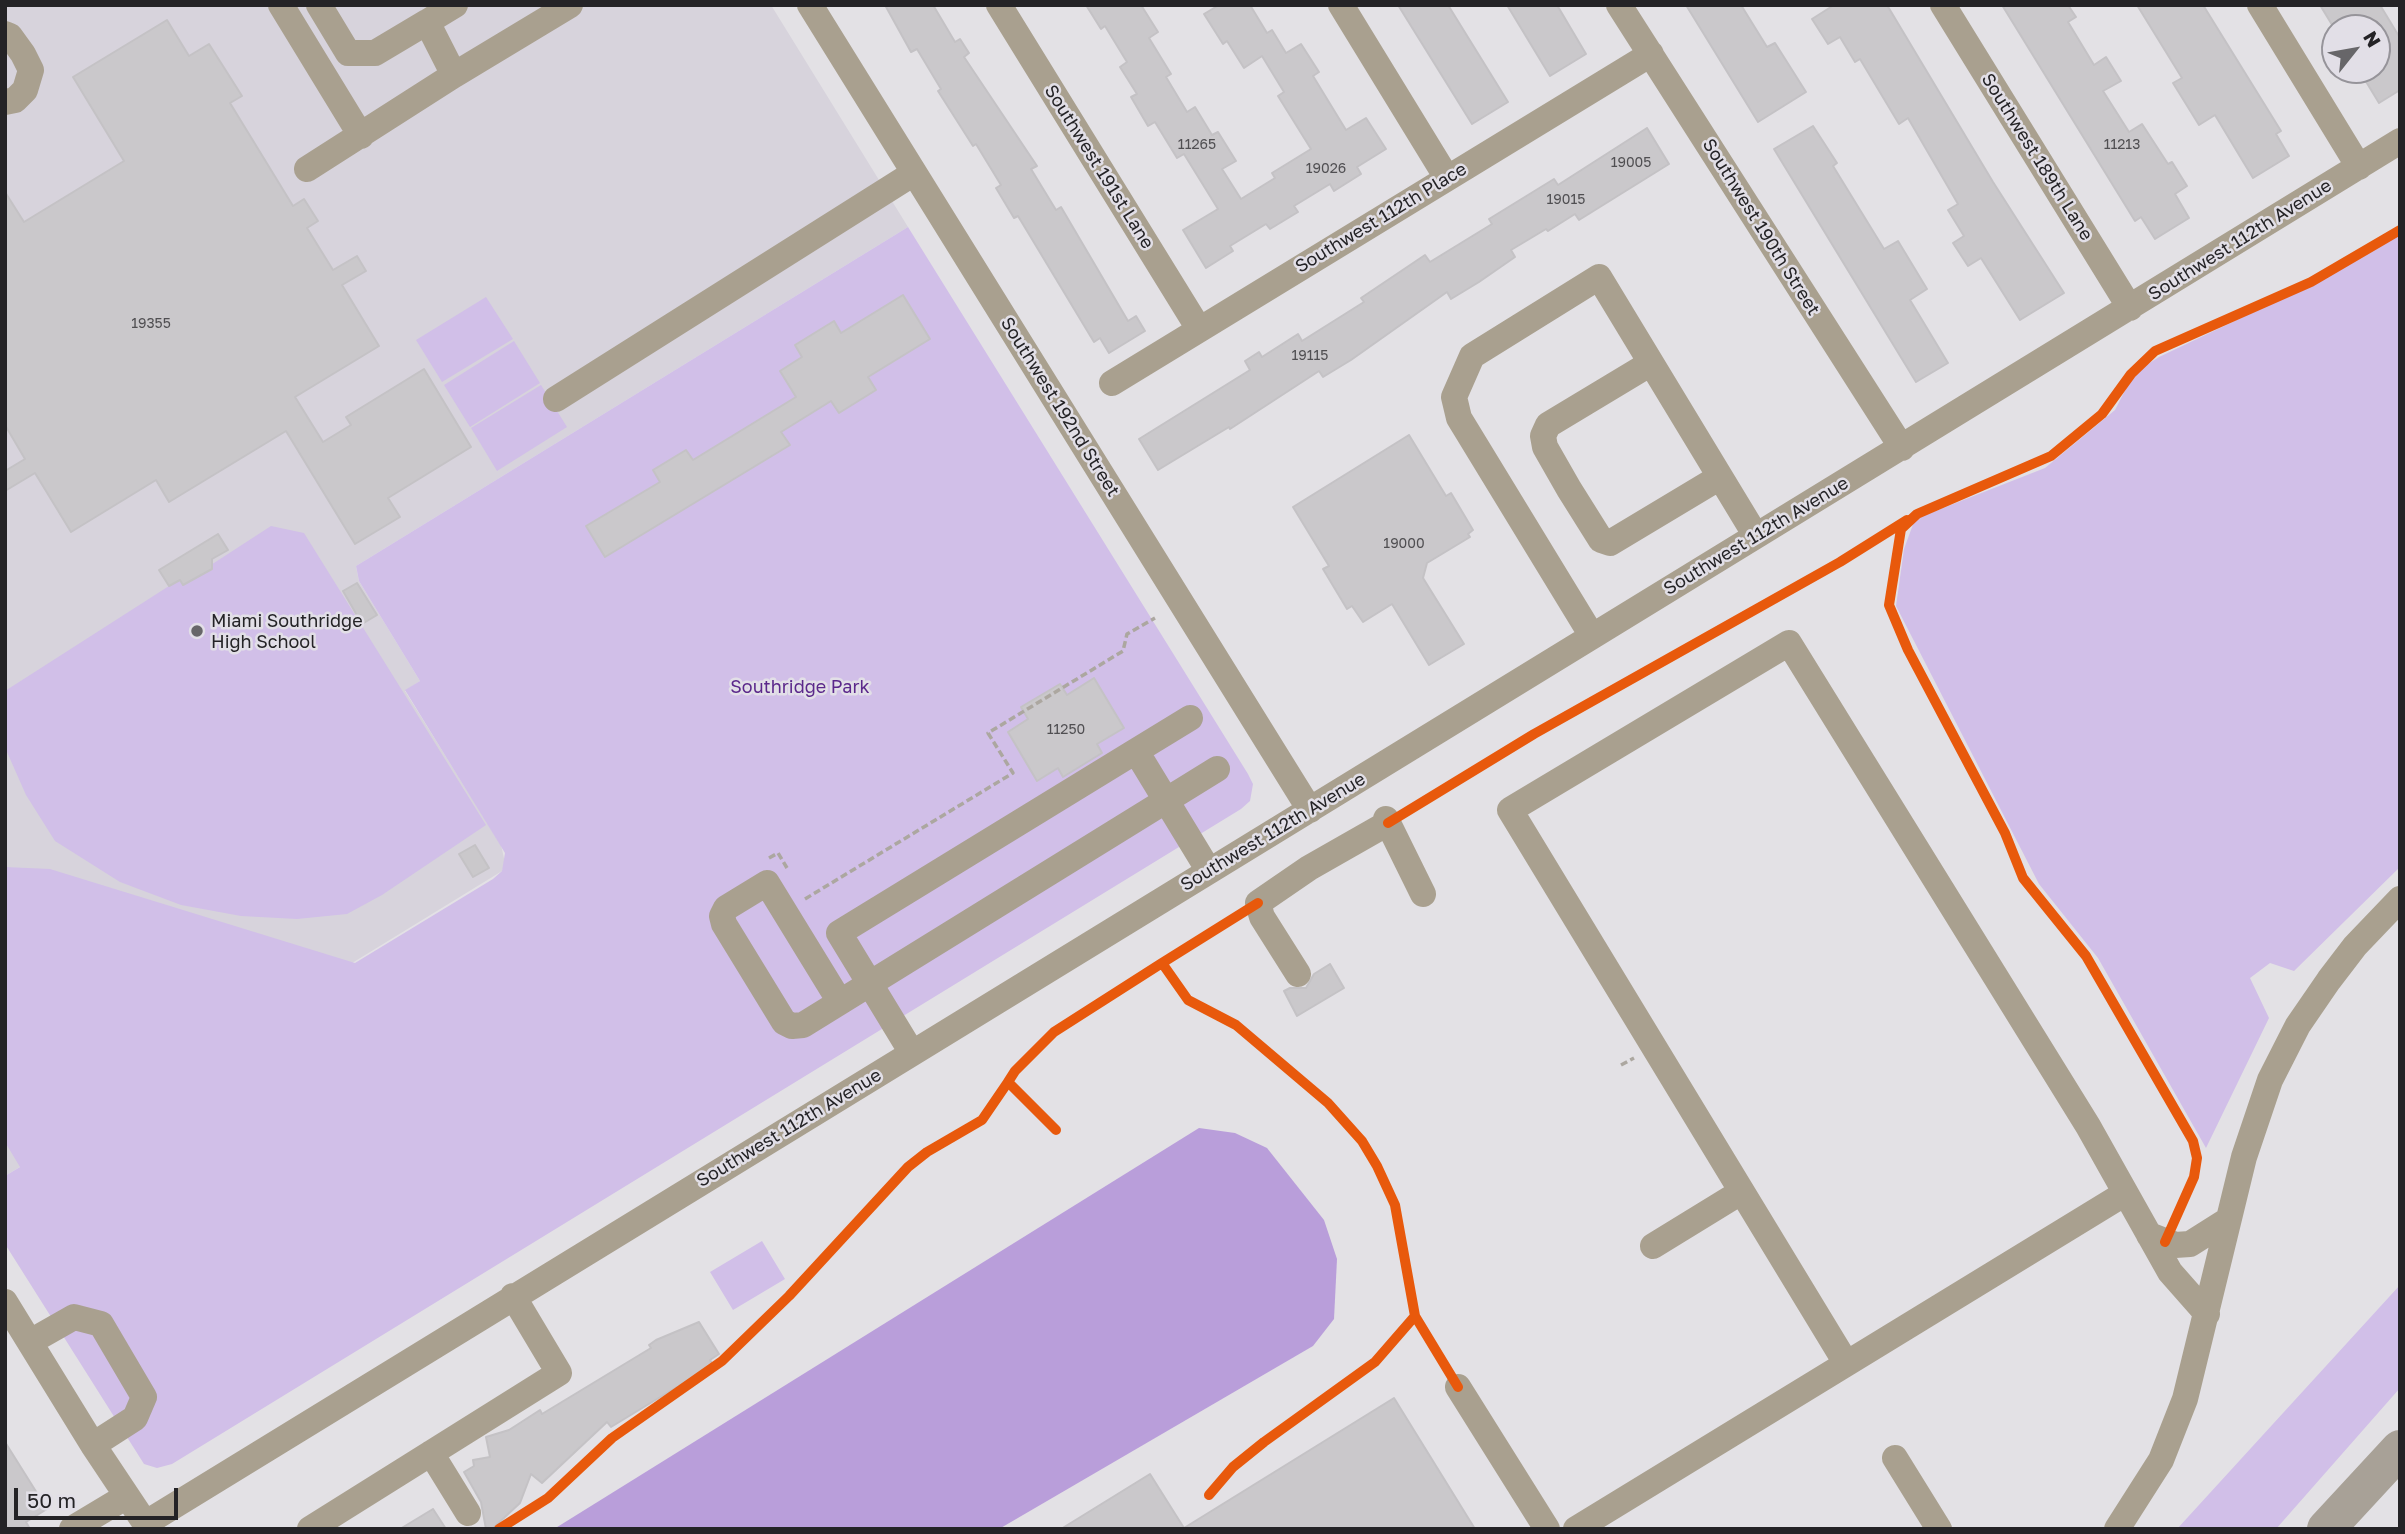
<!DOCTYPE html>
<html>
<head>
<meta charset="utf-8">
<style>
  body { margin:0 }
  #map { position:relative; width:2405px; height:1534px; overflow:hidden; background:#e3e1e5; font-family:"Golos Text",sans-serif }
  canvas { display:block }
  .frame { position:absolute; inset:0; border:7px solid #242326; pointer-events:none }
  .north { position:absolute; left:2321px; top:14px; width:70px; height:70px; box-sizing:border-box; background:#e2dfe7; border:2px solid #96949a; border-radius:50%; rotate:59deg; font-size:19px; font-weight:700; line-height:28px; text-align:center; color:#242326 }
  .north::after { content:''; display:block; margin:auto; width:24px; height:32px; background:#676669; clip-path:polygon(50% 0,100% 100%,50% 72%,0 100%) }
  .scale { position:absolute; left:14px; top:1488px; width:164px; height:32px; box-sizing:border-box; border:4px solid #242326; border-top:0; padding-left:9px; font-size:21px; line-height:24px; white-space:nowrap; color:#242326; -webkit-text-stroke:5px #e2dfe7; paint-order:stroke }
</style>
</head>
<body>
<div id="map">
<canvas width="2405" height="1534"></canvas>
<div class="frame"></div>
<div class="north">N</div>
<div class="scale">50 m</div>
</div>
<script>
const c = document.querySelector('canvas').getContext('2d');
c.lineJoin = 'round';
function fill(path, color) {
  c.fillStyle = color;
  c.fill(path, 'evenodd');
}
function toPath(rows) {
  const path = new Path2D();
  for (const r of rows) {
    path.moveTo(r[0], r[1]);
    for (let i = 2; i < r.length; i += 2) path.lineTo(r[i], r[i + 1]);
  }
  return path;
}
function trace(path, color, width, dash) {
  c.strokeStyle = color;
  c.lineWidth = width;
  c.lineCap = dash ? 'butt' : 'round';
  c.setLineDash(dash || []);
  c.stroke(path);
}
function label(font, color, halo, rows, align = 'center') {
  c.font = font + ' "Golos Text",sans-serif';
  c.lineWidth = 5;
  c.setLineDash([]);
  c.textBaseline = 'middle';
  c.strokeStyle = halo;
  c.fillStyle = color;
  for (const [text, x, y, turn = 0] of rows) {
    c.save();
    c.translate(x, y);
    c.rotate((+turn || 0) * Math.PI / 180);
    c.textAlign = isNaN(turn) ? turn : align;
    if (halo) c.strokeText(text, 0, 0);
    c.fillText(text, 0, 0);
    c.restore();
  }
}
const built = toPath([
  [771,5,908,227,356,566,359,581,420,681,405,691,501,845,505,863,502,871,5,1176,5,6]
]);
const green = toPath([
  [908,227,1248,774,1253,784,1250,801,1241,809,172,1464,157,1468,144,1464,5,1244,5,1176,20,1167,5,1142,5,867,50,869,355,963,493,879,502,871,505,853,405,690,420,681,359,581,356,566],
  [2400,234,2400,867,2294,971,2270,963,2250,978,2269,1018,2206,1148,2098,958,2039,884,1896,606,1904,549,1915,519,2045,468,2115,410,2134,373,2159,357,2321,280],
  [486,297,513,339,442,382,416,340],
  [514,341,540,383,470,427,444,385],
  [541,385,567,427,497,471,471,428],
  [271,526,304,533,486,825,382,895,347,914,297,919,241,916,181,905,120,882,55,841,26,795,7,752,5,691,169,586,214,563],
  [762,1241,785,1279,733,1310,710,1272],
  [2400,1285,2400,1388,2276,1529,2177,1529]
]);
const water = toPath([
  [1199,1128,1235,1133,1267,1148,1324,1220,1337,1259,1334,1319,1313,1346,999,1529,554,1529]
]);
const building = toPath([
  [885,5,933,5,955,42,960,39,969,53,964,57,1037,166,1031,169,1056,210,1061,207,1128,321,1136,316,1145,331,1109,353,1100,338,1094,342,1018,216,1014,218,996,188,1001,185,976,144,973,146,938,91,941,89,917,49,911,52,885,5],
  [1086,5,1141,5,1158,32,1149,38,1171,74,1166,77,1187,112,1195,107,1212,135,1218,132,1236,161,1222,169,1241,199,1275,178,1272,173,1311,149,1278,96,1284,92,1262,56,1244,68,1227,41,1223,44,1204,14,1219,5,1250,5,1267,33,1272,30,1286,53,1301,44,1319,72,1313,76,1346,130,1366,118,1386,149,1357,167,1361,174,1334,191,1330,184,1294,206,1298,212,1270,229,1266,224,1230,246,1233,251,1206,268,1183,230,1218,209,1184,154,1177,158,1155,122,1148,126,1131,97,1137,94,1120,67,1127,62,1105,26,1101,29,1086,5],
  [1398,5,1448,5,1508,102,1472,124,1398,5],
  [1507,5,1557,5,1586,54,1550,76,1507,5],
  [1686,5,1741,5,1767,47,1775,43,1806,92,1758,122,1686,5],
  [1834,5,1887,5,1993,182,2064,293,2020,320,1981,258,1968,266,1953,243,1964,236,1948,210,1958,204,1908,118,1899,124,1860,59,1855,62,1840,37,1828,44,1812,19,1834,5],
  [2002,5,2068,5,2076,17,2068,22,2094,65,2106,57,2121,81,2103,91,2129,132,2142,124,2168,164,2172,162,2187,186,2175,194,2189,218,2155,239,2141,217,2135,221,2002,5],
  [2137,5,2203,5,2281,131,2276,134,2289,156,2253,178,2215,115,2199,125,2173,83,2182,78,2137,5],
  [2320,5,2380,5,2400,38,2400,90,2379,103,2359,70,2377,70,2377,28,2334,28,2320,5],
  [167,20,189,56,209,44,242,96,230,103,293,206,304,199,318,221,307,228,333,270,357,256,366,271,342,285,379,346,295,397,323,442,351,425,346,417,424,369,471,447,388,498,400,517,355,544,286,431,169,502,156,480,71,532,35,473,5,491,5,471,25,459,5,425,5,192,24,222,124,161,73,77,167,20],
  [1813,126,1837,163,1833,166,1884,249,1898,241,1927,289,1910,300,1948,363,1916,382,1774,149,1813,126],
  [1647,128,1669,164,1579,220,1575,214,1548,231,1546,229,1511,250,1515,257,1479,282,1451,299,1447,292,1351,360,1323,377,1319,371,1230,429,1229,427,1158,470,1139,439,1250,370,1245,361,1259,352,1262,357,1298,334,1302,341,1364,302,1361,298,1425,255,1430,262,1492,224,1489,219,1554,179,1558,185,1647,128],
  [903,295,930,339,868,377,876,390,839,413,831,401,781,432,790,445,605,557,586,526,660,482,653,470,686,450,693,460,796,397,780,371,802,357,795,345,834,321,841,333,903,295],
  [1409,435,1446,496,1451,493,1473,530,1468,534,1470,537,1427,563,1423,578,1464,644,1429,665,1392,604,1363,622,1352,606,1347,609,1323,569,1329,566,1293,507,1409,435],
  [218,534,228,550,212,559,212,569,183,585,180,580,169,586,159,570,218,534],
  [357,583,377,615,362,624,343,591,357,583],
  [1094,678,1124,728,1097,744,1102,753,1063,777,1058,768,1037,781,1008,732,1028,719,1021,707,1060,684,1067,695,1094,678],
  [475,845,489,868,473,877,459,854,475,845],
  [1330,964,1344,988,1297,1016,1284,991,1290,988,1306,988,1314,974,1330,964],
  [699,1322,719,1354,710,1360,713,1365,611,1427,607,1422,542,1483,531,1474,520,1503,492,1529,486,1529,481,1502,464,1472,474,1466,473,1460,490,1457,486,1437,509,1430,540,1410,542,1414,651,1348,649,1345,656,1340,699,1322],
  [1394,1398,1475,1529,1061,1529,1150,1474,1184,1528,1394,1398],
  [5,1442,47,1509,26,1522,30,1529,5,1529,5,1442],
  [433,1509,446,1529,400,1529,433,1509]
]);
const path = toPath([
  [769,858,778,853,787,868],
  [805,899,1013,773,988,733,1123,651,1127,634,1155,618],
  [1621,1065,1634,1058]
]);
const minor = toPath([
  [281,5,361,136],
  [319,5,348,53,375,53,427,22,454,75],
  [810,5,1310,810],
  [999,5,1199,329],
  [1341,5,1447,178],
  [1619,5,1902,448],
  [1943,5,2130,308],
  [2260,5,2359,167],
  [427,22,455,5],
  [5,34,10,36,23,54,31,70,25,90,15,100,5,102],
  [307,169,454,75,570,5],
  [1651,363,1548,425,1543,436,1545,447,1569,489,1601,540,1610,543,1720,477],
  [1112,383,1651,54],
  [556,399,914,173],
  [1592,636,1459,418,1454,397,1472,356,1599,277,1756,536],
  [1136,751,1190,718],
  [1386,819,1423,894],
  [1298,974,1262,917,1258,903,1309,868,1388,823],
  [840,1002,767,883,726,908,722,916,724,924,784,1022,792,1026,803,1025,1217,769],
  [912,1053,839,933,1136,751,1209,871],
  [2149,1235,2175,1245,2190,1244,2228,1220],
  [1653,1246,1741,1192],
  [5,1302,93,1445,149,1529],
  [30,1342,74,1317,101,1324,144,1397,135,1418,93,1445],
  [1846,1363,1510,810,1789,643,2088,1126,2170,1272,2207,1314],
  [1458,1387,1547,1529],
  [431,1453,468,1513],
  [1895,1458,1939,1529],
  [146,1523,2400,141],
  [72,1529,127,1496],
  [310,1529,559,1373,513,1296],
  [1576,1529,2124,1194],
  [2117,1529,2161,1460,2185,1399,2244,1157,2270,1080,2298,1025,2329,980,2355,946,2400,899]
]);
const highway = toPath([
  [2326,1529,2400,1449]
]);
const cycleway = toPath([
  [1388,823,1534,734,1840,562,1907,520],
  [1258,903,1162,963,1188,1000,1236,1025,1328,1103,1362,1141,1377,1166,1395,1205,1415,1316,1458,1387],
  [1056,1130,1008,1082,1015,1071,1054,1032,1162,963],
  [2165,1242,2194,1177,2197,1158,2193,1141,2086,956,2023,878,2005,833,1908,650,1889,605,1901,529,1917,514,2051,456,2102,414,2131,374,2155,351,2311,282,2400,230],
  [1209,1495,1233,1467,1264,1442,1375,1362,1415,1316],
  [499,1529,548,1498,612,1438,722,1361,789,1296,908,1167,927,1152,982,1120,1008,1082]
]);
const markers = [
  [197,631,7,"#676669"]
];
const numberNames = [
  ["11265",1197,145],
  ["11213",2122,145],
  ["19005",1631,163],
  ["19026",1326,169],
  ["19015",1566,200],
  ["19355",151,324],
  ["19115",1310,356],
  ["19000",1404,544],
  ["11250",1066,730]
];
const streetNames = [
  ["Southwest 189th Lane",2037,157,58],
  ["Southwest 191st Lane",1099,167,58],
  ["Southwest 112th Place",1381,218,-31],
  ["Southwest 190th Street",1761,227,58],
  ["Southwest 112th Avenue",2240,240,-32],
  ["Southwest 192nd Street",1060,407,58],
  ["Southwest 112th Avenue",1756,536,-31],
  ["Southwest 112th Avenue",1273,832,-31],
  ["Southwest 112th Avenue",789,1128,-31]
];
const poiNames = [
  ["Miami Southridge",211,621],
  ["High School",211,642]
];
const parkNames = [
  ["Southridge Park",800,687]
];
fill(built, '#d7d3dc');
fill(green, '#d1bfe8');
fill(water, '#b99eda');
fill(building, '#cac8cb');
trace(building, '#c4c2c5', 2);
trace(path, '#aca7a0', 3.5, [7, 3.5]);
trace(minor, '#a9a08f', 26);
trace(highway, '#a8a197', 38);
trace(cycleway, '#e8590c', 10);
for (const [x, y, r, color] of markers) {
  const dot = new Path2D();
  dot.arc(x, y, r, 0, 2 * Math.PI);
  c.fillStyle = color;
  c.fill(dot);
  trace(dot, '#e2dfe7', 2.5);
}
label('14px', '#504f52', null, numberNames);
label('18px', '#242326', '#e2dfe7', streetNames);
label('18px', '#242326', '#e2dfe7', poiNames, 'left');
label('18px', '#5b288b', '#e2dfe7', parkNames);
</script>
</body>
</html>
